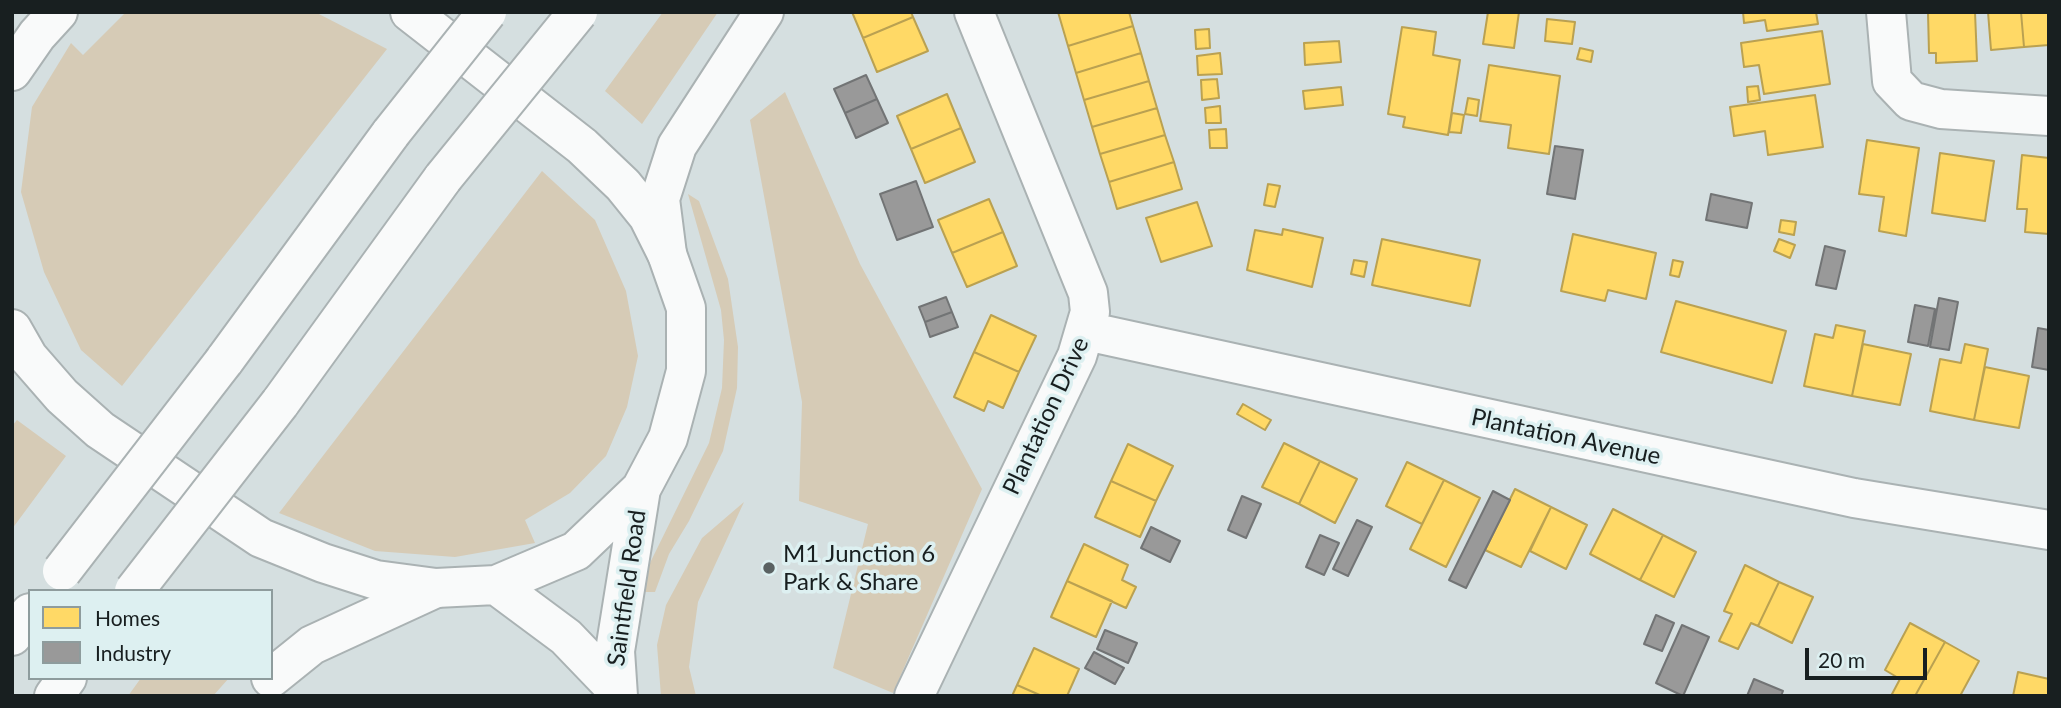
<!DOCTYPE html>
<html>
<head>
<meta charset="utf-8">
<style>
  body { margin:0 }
  #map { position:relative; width:2061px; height:708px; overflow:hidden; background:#d5dfe0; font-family:Lato,sans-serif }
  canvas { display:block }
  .frame { position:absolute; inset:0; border:14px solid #181f20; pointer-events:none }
  .legend { position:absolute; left:28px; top:589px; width:245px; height:91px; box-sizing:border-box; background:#ddf0f1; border:2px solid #8e9c9d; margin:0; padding:9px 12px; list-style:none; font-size:21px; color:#181f20 }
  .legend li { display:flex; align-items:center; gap:14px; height:35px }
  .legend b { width:35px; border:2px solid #8e9c9d }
  .scale { position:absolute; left:1805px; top:648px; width:122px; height:32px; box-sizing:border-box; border:4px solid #181f20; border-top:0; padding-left:9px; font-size:21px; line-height:24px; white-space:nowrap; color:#181f20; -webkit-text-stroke:5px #ddf0f1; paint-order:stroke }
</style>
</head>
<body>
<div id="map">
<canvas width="2061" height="708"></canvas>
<div class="frame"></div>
<ul class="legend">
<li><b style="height:19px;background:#ffd966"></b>Homes</li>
<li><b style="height:19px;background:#999"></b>Industry</li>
</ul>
<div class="scale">20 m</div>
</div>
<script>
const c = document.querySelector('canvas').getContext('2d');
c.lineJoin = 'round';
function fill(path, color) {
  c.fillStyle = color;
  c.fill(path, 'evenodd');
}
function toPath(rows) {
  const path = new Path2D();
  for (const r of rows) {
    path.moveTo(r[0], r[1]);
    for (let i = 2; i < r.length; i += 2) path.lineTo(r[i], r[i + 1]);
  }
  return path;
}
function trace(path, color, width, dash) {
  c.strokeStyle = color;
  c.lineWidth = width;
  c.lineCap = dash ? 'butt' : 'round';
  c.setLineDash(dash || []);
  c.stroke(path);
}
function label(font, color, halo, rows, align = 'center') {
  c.font = font + ' Lato,sans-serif';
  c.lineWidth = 7;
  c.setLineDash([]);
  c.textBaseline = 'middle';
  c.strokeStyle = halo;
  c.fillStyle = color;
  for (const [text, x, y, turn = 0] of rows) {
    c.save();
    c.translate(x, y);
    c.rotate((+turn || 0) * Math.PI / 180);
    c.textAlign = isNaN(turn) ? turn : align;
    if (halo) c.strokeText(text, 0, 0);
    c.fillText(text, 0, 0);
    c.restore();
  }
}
const green = toPath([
  [126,12,315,12,387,49,122,386,81,350,44,272,21,192,32,107,71,43,83,55],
  [663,12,718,12,642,124,605,91],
  [785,92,860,264,982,489,893,693,833,668,868,524,799,501,802,402,750,120],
  [542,171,595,220,626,291,638,356,627,407,606,456,570,493,525,520,535,543,455,557,375,551,279,513],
  [688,194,699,201,728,279,738,347,737,388,723,451,689,521,669,554,655,592,641,592,648,567,709,443,722,388,724,340,721,310],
  [17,420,66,456,12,529,12,426],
  [744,502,698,602,689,667,696,696,661,696,657,645,666,605,702,538],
  [141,678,229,678,213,696,128,696]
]);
const homes = toPath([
  [852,12,911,12,913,17,863,38,852,12],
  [1058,12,1129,12,1133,26,1068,46,1058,12],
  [1488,12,1519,12,1514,48,1483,44,1488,12],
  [1743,12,1816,12,1818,24,1767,31,1765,20,1744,23,1743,12],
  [1934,12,1975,12,1977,61,1936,63,1936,53,1929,53,1928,13,1934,12],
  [1988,12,2021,12,2024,47,1991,50,1988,12],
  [2021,12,2049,12,2049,45,2024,47,2021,12],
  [913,17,928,51,877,72,863,38,913,17],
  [1547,19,1575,22,1572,44,1545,41,1547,19],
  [1133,26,1141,53,1076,73,1068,46,1133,26],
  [1402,27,1436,32,1433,55,1460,60,1448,135,1403,127,1405,117,1388,114,1402,27],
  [1209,29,1210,48,1196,49,1195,30,1209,29],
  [1822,31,1830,84,1764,94,1759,65,1744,67,1741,43,1822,31],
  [1339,41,1341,62,1305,65,1304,43,1339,41],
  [1580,48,1593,51,1591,62,1577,59,1580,48],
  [1141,53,1149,81,1084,100,1076,73,1141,53],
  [1220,53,1222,74,1198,75,1197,56,1220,53],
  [1489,65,1560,76,1549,154,1508,148,1511,125,1480,121,1489,65],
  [1217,79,1219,98,1202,100,1201,80,1217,79],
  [1149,81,1157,108,1092,127,1084,100,1149,81],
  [1758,86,1760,100,1748,102,1747,87,1758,86],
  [1341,87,1343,105,1305,109,1303,91,1341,87],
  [947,94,961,128,911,149,897,116,947,94],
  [1815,95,1823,147,1768,155,1765,131,1734,136,1730,107,1815,95],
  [1468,98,1479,100,1477,116,1465,114,1468,98],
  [1220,106,1221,123,1206,123,1205,108,1220,106],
  [1157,108,1165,135,1100,154,1092,127,1157,108],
  [1452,113,1464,115,1461,133,1449,132,1452,113],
  [961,128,975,162,925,183,911,149,961,128],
  [1226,129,1227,148,1210,148,1209,130,1226,129],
  [1165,135,1174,162,1109,182,1100,154,1165,135],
  [1867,140,1919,148,1906,236,1879,231,1884,197,1859,194,1867,140],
  [1940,153,1994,161,1985,221,1932,213,1940,153],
  [2022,155,2049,158,2049,234,2025,232,2027,209,2017,209,2022,155],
  [1174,162,1182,189,1117,209,1109,182,1174,162],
  [1268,184,1280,186,1275,207,1264,205,1268,184],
  [989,199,1003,232,952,253,938,220,989,199],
  [1197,202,1212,246,1161,262,1146,218,1197,202],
  [1781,220,1796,222,1794,235,1779,232,1781,220],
  [1283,229,1323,238,1312,287,1247,270,1255,230,1282,235,1283,229],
  [1003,232,1017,266,967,287,952,253,1003,232],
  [1573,234,1656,253,1646,299,1608,290,1605,301,1561,291,1573,234],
  [1382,239,1480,260,1470,306,1372,285,1382,239],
  [1779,239,1795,245,1790,258,1774,251,1779,239],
  [1354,260,1367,262,1364,277,1351,274,1354,260],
  [1673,260,1683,262,1679,277,1670,275,1673,260],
  [1676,301,1786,331,1772,383,1661,352,1676,301],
  [991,315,1036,336,1019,372,974,352,991,315],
  [1836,325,1865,331,1852,396,1804,386,1815,334,1833,338,1836,325],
  [1863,344,1911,354,1900,405,1852,396,1863,344],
  [1965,344,1988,349,1974,420,1930,411,1940,359,1961,363,1965,344],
  [974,352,1019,372,1003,408,988,401,984,411,954,397,974,352],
  [1985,367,2029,376,2019,428,1974,420,1985,367],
  [1243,404,1271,420,1265,430,1237,414,1243,404],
  [1284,443,1320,461,1299,504,1262,487,1284,443],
  [1128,444,1173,466,1156,501,1111,481,1128,444],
  [1320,461,1357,479,1335,523,1299,504,1320,461],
  [1407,462,1444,480,1422,524,1386,506,1407,462],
  [1444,480,1480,498,1446,567,1410,549,1444,480],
  [1111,481,1156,501,1140,537,1095,517,1111,481],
  [1515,489,1551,507,1521,567,1485,550,1515,489],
  [1551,507,1587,525,1566,569,1530,551,1551,507],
  [1613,509,1663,535,1640,580,1590,554,1613,509],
  [1663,535,1696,552,1674,597,1640,580,1663,535],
  [1084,544,1128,565,1122,580,1136,587,1126,608,1067,581,1084,544],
  [1745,565,1779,582,1758,626,1751,623,1738,649,1719,641,1732,614,1724,611,1745,565],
  [1067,581,1112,601,1096,637,1051,617,1067,581],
  [1779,582,1813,597,1792,643,1758,626,1779,582],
  [1910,623,1945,642,1915,696,1891,696,1900,679,1885,670,1910,623],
  [1945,642,1979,661,1960,696,1915,696,1945,642],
  [1034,648,1079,669,1067,696,1042,696,1017,685,1034,648],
  [2018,672,2049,679,2049,696,2013,696,2018,672],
  [1017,685,1042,696,1012,696,1017,685]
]);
const industry = toPath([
  [866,75,877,99,845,113,834,89,866,75],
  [877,99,888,123,856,138,845,113,877,99],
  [1555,146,1583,150,1575,199,1547,194,1555,146],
  [916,181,933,227,897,240,880,194,916,181],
  [1711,194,1752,203,1747,228,1706,220,1711,194],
  [1825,246,1845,251,1836,289,1816,285,1825,246],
  [946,297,952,312,925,322,919,307,946,297],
  [1939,298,1958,302,1949,350,1930,347,1939,298],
  [1915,305,1935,309,1928,346,1908,342,1915,305],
  [952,312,958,327,930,337,925,322,952,312],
  [2038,328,2049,330,2049,370,2032,367,2038,328],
  [1493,491,1510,500,1466,588,1449,580,1493,491],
  [1242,496,1261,504,1246,538,1228,530,1242,496],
  [1357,520,1372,527,1348,576,1333,569,1357,520],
  [1151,527,1180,541,1170,562,1141,548,1151,527],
  [1320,535,1339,543,1324,575,1306,567,1320,535],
  [1656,615,1674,623,1662,651,1644,644,1656,615],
  [1682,625,1709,637,1683,696,1656,683,1682,625],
  [1105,630,1137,643,1128,663,1097,649,1105,630],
  [1094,652,1124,668,1115,684,1085,668,1094,652],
  [1754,679,1783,691,1781,696,1747,696,1754,679]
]);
const street = toPath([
  [1886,12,1892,81,1911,101,1941,109,2049,116],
  [1086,331,1854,498,2049,530],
  [914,696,1077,356,1090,312,1088,293,974,12]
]);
const primary = toPath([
  [12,71,37,35,58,12],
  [12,329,28,357,62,396,100,430,261,538,323,563,376,580,436,588,496,585,576,551,641,489,668,438,686,371,686,308,667,254,648,216,623,185,582,146,410,12],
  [496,585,566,637,615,688],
  [618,696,615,651,641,489]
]);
const highway = toPath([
  [667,254,660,199,677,146,764,12],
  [224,361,391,133],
  [280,403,443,178],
  [12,636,30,613],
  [271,678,312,645,436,588],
  [54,696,67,678]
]);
const highwayBridge = toPath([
  [391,133,487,12],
  [443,178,578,12],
  [62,571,224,361],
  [134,591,280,403]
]);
const markers = [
  [769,568,7,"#5a6263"]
];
const streetNames = [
  ["Plantation Drive",1046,416,-65],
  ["Plantation Avenue",1566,437,12],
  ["Saintfield Road",627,588,-82]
];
const poiNames = [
  ["M1 Junction 6",783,554],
  ["Park & Share",783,582]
];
fill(green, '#d6cbb6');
fill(homes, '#ffd966');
trace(homes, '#baa151', 2);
fill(industry, '#999');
trace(industry, '#727475', 2);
trace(street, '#aab2b3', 42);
trace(primary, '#aab2b3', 42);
trace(highway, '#aab2b3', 42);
trace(street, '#f9fafa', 38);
trace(primary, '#f9fafa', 38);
trace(highway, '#f9fafa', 38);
trace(highwayBridge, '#aab2b3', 42, []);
trace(highwayBridge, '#f9fafa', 38);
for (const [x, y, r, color] of markers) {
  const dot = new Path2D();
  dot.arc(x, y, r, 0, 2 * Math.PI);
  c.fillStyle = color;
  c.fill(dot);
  trace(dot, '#ddf0f1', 2.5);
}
label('24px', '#181f20', '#ddf0f1', streetNames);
label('24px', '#181f20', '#ddf0f1', poiNames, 'left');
</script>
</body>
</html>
